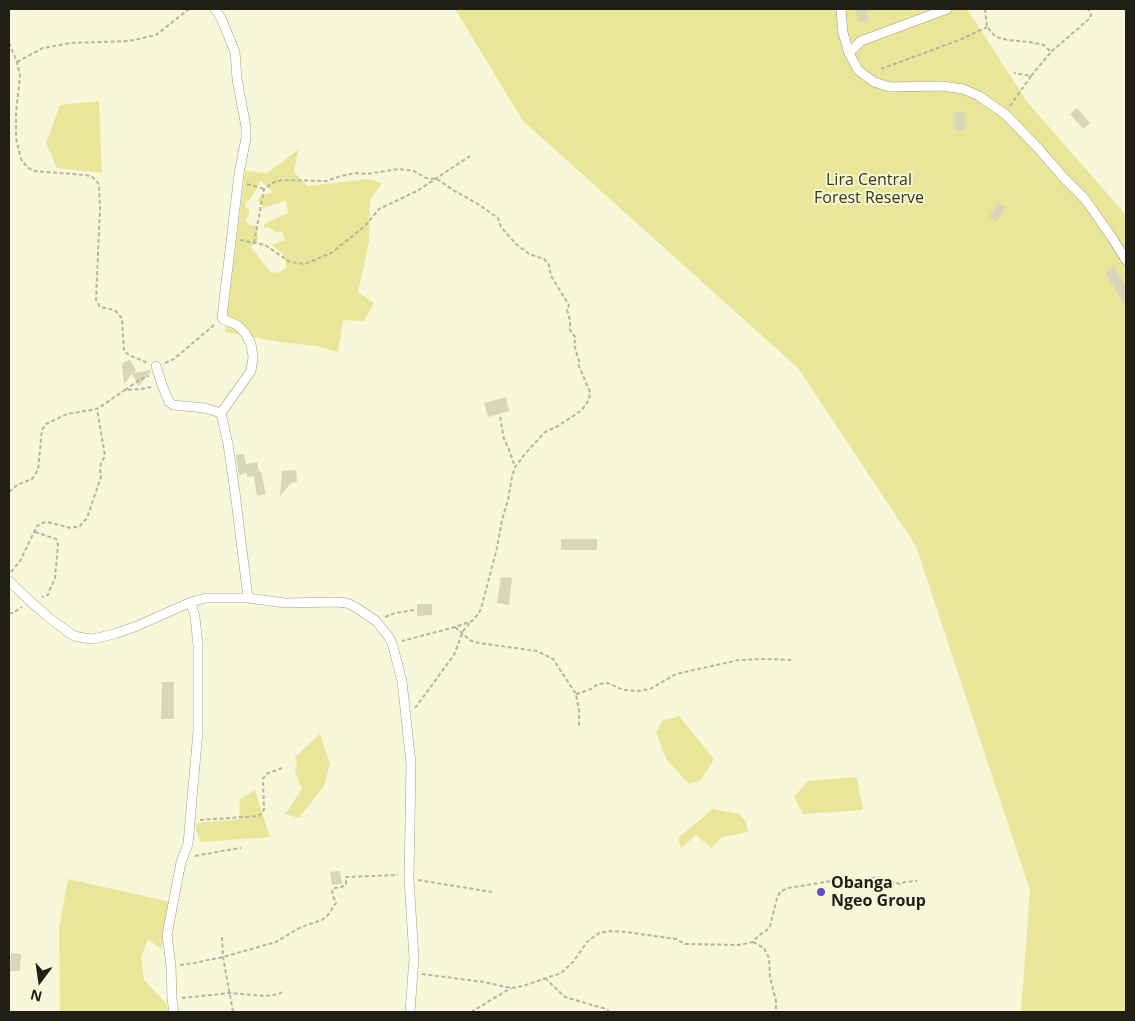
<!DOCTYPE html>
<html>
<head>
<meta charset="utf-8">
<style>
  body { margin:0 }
  #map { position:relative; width:1135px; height:1021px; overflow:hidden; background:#f7f7d9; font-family:"Open Sans",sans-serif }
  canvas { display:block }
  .frame { position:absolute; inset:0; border:10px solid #201f15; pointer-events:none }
  .north { position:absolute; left:15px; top:956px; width:50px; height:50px; -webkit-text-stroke:4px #f7f7d9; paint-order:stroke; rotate:194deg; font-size:14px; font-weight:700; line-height:20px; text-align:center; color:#201f15 }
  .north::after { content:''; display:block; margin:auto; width:18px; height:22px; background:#201f15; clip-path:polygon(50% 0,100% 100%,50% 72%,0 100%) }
</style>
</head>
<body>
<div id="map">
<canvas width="1135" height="1021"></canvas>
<div class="frame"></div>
<div class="north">N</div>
</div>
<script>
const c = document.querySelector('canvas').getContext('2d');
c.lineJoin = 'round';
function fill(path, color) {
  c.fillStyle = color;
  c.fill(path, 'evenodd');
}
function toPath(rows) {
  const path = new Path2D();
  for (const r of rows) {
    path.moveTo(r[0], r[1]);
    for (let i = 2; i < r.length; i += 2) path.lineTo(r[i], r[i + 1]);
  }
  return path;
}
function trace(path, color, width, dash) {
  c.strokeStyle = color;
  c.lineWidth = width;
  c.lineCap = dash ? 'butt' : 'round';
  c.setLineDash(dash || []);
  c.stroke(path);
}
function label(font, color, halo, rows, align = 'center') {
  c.font = font + ' "Open Sans",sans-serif';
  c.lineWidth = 4;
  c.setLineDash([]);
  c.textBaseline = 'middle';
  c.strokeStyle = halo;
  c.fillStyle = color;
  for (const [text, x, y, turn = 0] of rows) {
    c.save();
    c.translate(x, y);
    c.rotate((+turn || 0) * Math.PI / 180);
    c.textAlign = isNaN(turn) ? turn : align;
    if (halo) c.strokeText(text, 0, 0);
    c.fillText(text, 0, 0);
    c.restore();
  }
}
const green = toPath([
  [455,9,967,9,1028,103,1126,215,1126,1012,1021,1012,1030,890,916,546,798,368,523,121],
  [99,101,102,173,57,168,46,143,60,105],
  [298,150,294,172,308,186,368,179,382,183,370,200,369,242,358,292,374,303,364,321,343,320,338,352,316,346,280,342,225,332,245,171,267,173],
  [261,181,273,192,260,196,258,201,264,208,286,200,288,213,264,224,264,228,268,227,275,232,282,232,285,240,272,245,283,254,287,267,280,272,271,273,251,247,258,240,256,226,248,224,246,221,249,214,249,210,246,208,245,204,246,202,250,199],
  [679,716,714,759,701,780,689,784,667,760,656,733,662,721],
  [320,734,330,764,324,786,299,818,285,814,302,789,295,771,297,763,295,757],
  [857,777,863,810,803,814,794,797,808,781],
  [255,790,270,837,201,842,196,830,197,823,239,819,240,799],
  [713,809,739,814,746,822,748,832,722,837,711,848,696,835,681,848,678,838],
  [68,879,171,902,161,949,148,939,141,958,144,980,166,1003,169,1012,60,1012,59,928]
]);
const building = toPath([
  [855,9,866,9,869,20,859,22],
  [1077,108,1090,123,1083,129,1070,114],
  [955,112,966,113,965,130,954,130],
  [998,203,1006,207,996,222,989,217],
  [1114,266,1126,286,1126,306,1105,273],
  [130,360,136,370,134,373,151,370,151,371,139,386,132,374,124,384,122,366,124,362],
  [506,397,509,411,488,417,484,403],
  [244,454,246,464,257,462,259,472,261,471,266,494,257,496,254,476,247,477,247,473,239,475,236,455],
  [296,470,297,482,291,483,280,496,282,471],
  [561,539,597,539,597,550,561,550],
  [501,577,512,578,509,605,497,603],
  [417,604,432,604,432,615,417,616],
  [162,682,174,682,174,719,161,719],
  [340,871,342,884,332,885,330,872],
  [11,953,21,954,20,971,10,971]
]);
const path = toPath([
  [985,9,987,27,996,37,1008,40,1029,42,1044,45,1051,52,1090,18,1091,15,1088,9],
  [9,43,17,62,20,76,16,113,16,138,21,159,27,167,33,171,86,175,92,177,96,180,99,185,100,209,96,300,100,307,114,310,118,313,122,319,124,351,129,355,148,363],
  [17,62,43,48,71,43,129,41,156,35,189,9],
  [881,69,962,39,987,27],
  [1031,76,1051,52],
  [1010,106,1031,76,1014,73],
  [247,184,264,189],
  [240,240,265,245,290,262,305,264,331,253,365,226,379,209,417,191,470,156],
  [254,243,264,189,272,183,282,180,326,181,341,176,356,173,367,174,399,169,414,171,426,178,437,179,453,190,478,204,498,218,501,227,516,244,529,254,544,259,549,265,551,276,569,305,567,310,570,320,570,330,576,338,574,344,579,361,578,364,590,392,589,400,582,410,558,426,545,432,524,455,515,467,512,477,508,500,502,520,497,548,481,609,479,613,472,621,455,627,402,641],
  [165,363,174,359,214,325],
  [125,390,141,379,149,376],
  [500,417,504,439,508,447,515,467],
  [9,492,17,485,32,479,38,470,42,430,46,424,67,414,97,409,125,390,141,389,152,387],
  [35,532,56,539,58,545,55,578,50,589,48,595,42,597],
  [11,572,20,561,37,526,42,523,47,522,71,528,80,526,87,518,101,477,100,470,101,463,105,456,97,409],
  [9,613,13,613,22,607],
  [385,617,395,613,414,610],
  [455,627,471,641,479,643,537,651,553,659,576,694,579,710,579,728],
  [576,694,591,689,598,684,608,683,623,690,637,691,650,689,676,674,739,660,764,659,792,660],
  [415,708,454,655,463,631,470,623],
  [200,820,259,816,264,810,263,779,266,774,282,768],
  [195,856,222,851,241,848],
  [418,880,492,892],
  [222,937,223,957,233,1012],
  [753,942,764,948,769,958,770,977,776,1001,776,1012],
  [180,965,194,963,223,957,276,942,301,927,322,920,328,915,336,903,333,896,332,890,335,888,342,887,346,884,346,877,398,875],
  [422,974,484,982,511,988,523,986,561,973,573,962,587,942,599,933,610,931,626,932,676,939,685,944,738,945,753,942,758,936,767,930,770,926,777,898,780,892,788,888,844,879,859,881,877,877,900,884,905,882,917,881],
  [545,978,565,997,606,1009,610,1012],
  [182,998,230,993,266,996,279,994,282,992],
  [471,1012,511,988]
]);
const minor = toPath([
  [215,9,221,18,235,52,237,79,246,127,246,138,239,174,222,317,223,319,237,325,245,333,251,344,253,357,251,371,221,413,228,444,235,492,248,598],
  [841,9,843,33,849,53,858,70,874,82,890,87,942,86,963,89,979,96,1005,114,1038,148,1063,177,1085,199,1113,239,1126,260],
  [849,53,861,41,947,9],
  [156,366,162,385,169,402,173,405,205,408,221,413],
  [9,581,30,601,53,621,74,636,84,638,93,639,114,634,137,626,191,602,206,598,248,598,285,603,336,602,347,603,357,608,376,621,388,636,392,643,402,681,411,764,409,879,414,958,410,1012],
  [174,1012,172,999,171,966,167,935,181,862,188,844,198,731,198,645,195,617,191,602]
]);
const markers = [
  [821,892,5,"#604bc3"]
];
const parkNames = [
  ["Lira Central",869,180],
  ["Forest Reserve",869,198]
];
const poiNames = [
  ["Obanga",831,883],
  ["Ngeo Group",831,901]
];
fill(green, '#eae699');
fill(building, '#d7d6b9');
trace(minor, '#9f9f83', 10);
trace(path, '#b6b69e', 2, [4, 2.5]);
trace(minor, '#fff', 9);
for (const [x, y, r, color] of markers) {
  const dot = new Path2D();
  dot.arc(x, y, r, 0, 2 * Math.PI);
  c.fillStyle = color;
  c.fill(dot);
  trace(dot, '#f7f7d9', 2);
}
label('16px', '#383614', '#f7f7d9', parkNames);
label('bold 16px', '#201f15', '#f7f7d9', poiNames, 'left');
</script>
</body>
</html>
